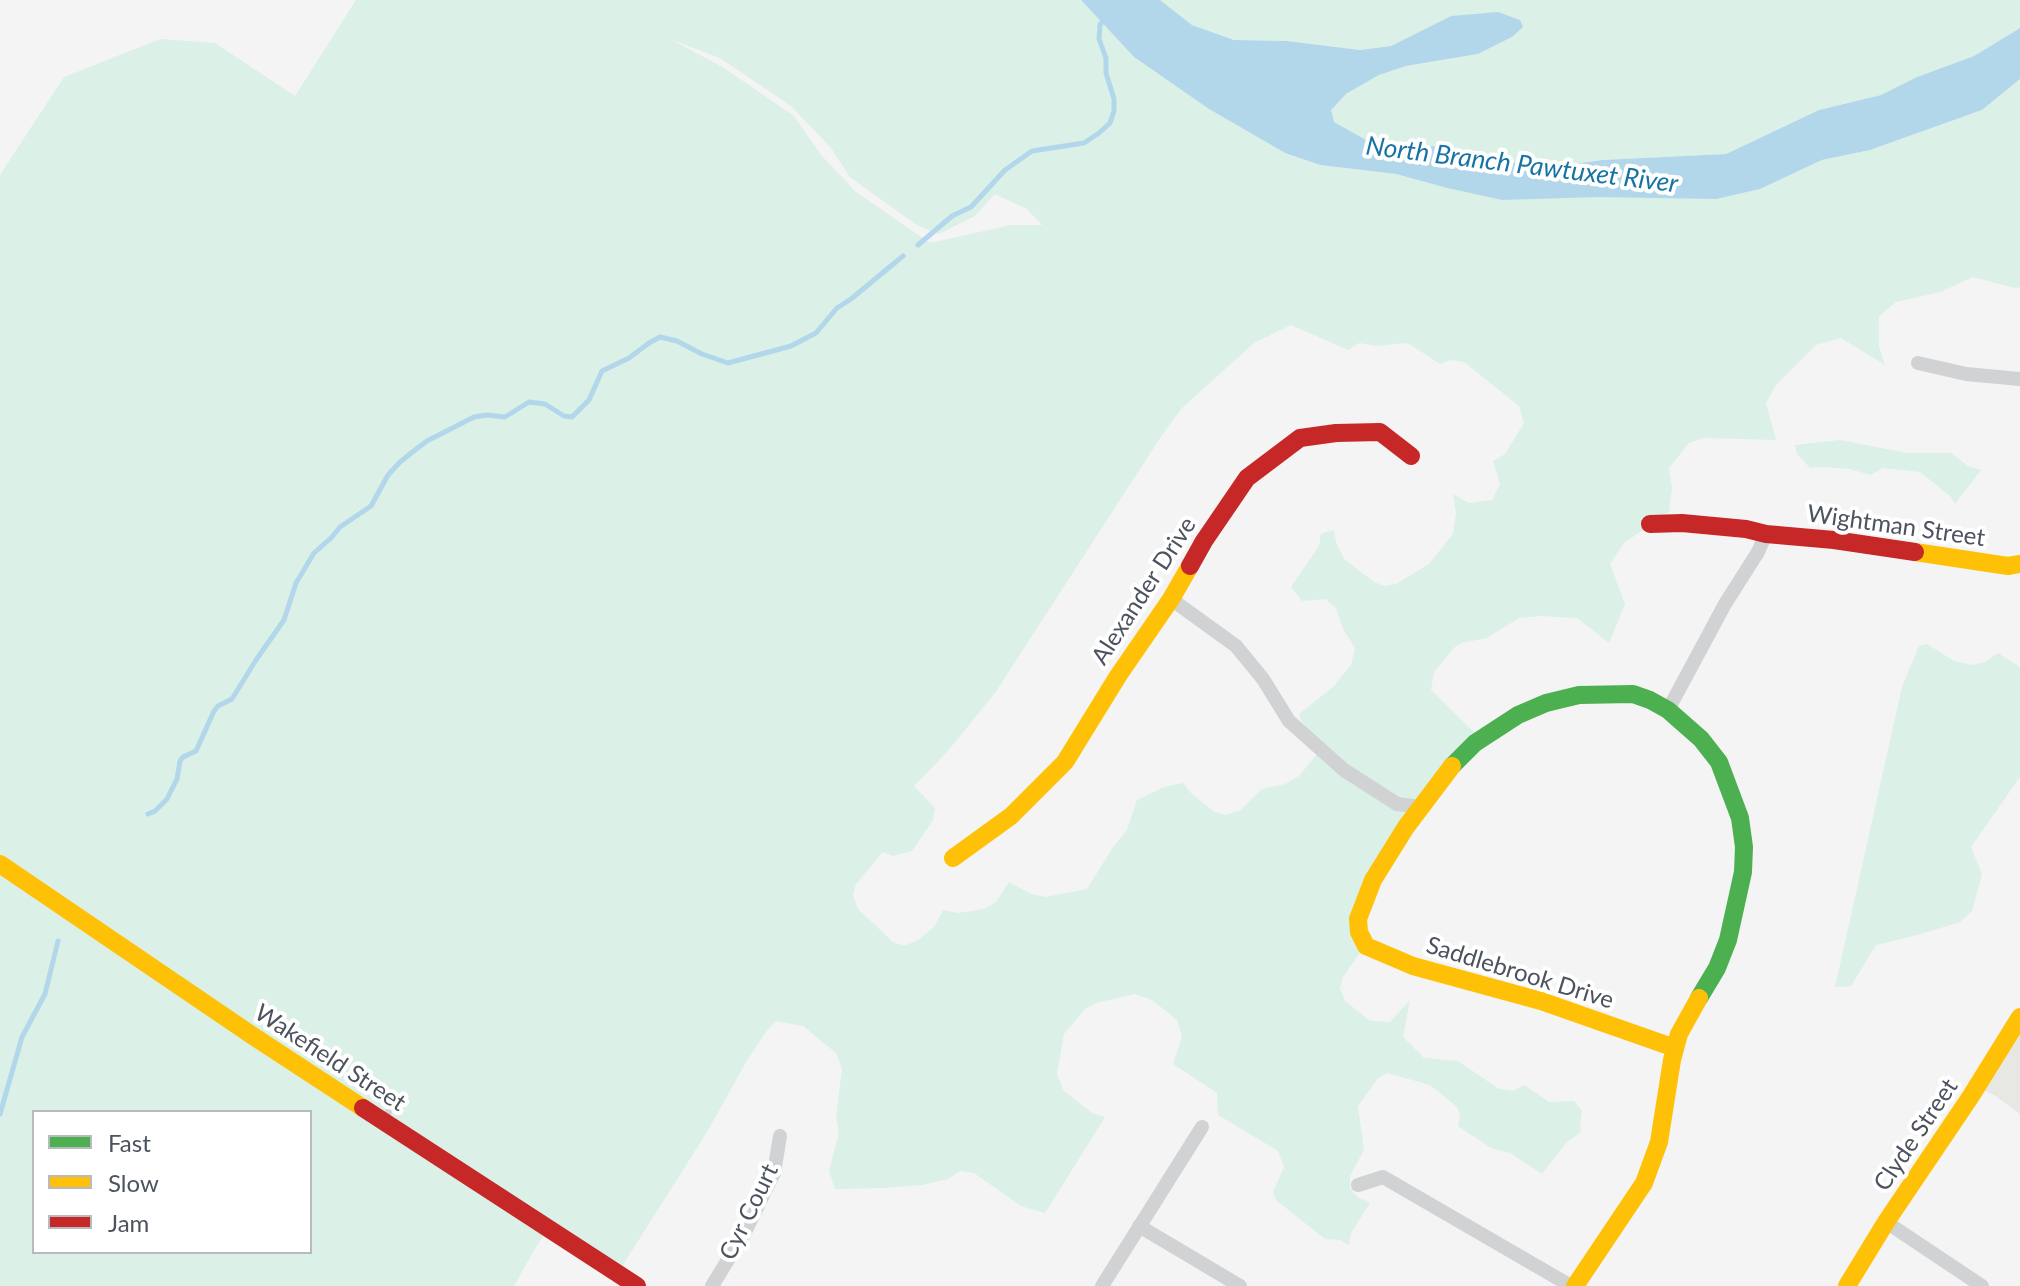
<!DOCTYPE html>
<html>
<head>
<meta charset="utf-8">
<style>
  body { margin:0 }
  #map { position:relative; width:2020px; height:1286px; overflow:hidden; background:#f4f4f4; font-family:Lato,sans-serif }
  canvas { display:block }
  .legend { position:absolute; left:32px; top:1110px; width:280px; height:144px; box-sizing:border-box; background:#fff; border:2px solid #b7babf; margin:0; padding:10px 14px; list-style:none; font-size:24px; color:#4c535f }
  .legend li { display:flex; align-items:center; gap:16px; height:40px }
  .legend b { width:40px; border:2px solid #b7babf }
</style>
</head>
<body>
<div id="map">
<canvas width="2020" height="1286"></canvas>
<ul class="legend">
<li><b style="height:10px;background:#4caf50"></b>Fast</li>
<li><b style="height:10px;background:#ffc107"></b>Slow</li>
<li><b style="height:10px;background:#c62828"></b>Jam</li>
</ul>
</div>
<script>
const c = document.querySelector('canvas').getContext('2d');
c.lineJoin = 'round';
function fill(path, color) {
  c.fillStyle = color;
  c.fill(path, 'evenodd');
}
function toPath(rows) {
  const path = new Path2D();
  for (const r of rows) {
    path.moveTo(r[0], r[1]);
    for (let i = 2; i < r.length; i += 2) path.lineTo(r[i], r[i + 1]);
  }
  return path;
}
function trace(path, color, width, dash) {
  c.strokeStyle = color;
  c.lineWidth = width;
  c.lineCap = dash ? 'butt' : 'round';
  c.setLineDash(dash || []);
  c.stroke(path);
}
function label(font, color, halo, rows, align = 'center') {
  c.font = font + ' Lato,sans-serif';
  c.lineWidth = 8;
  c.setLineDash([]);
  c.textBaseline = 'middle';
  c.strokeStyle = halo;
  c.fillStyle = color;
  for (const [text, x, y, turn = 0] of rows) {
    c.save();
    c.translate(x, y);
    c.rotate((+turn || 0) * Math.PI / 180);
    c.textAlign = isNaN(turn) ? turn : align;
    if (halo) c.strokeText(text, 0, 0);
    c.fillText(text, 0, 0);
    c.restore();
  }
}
const commercial = toPath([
  [2020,1016,2020,1114,1994,1095,1978,1088]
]);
const green = toPath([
  [356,0,1081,0,1134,57,1209,109,1285,153,1320,165,1396,174,1447,188,1502,200,1760,189,1822,160,1870,150,1982,110,2020,79,2020,287,2015,288,1973,277,1940,292,1896,302,1879,316,1879,347,1885,365,1841,338,1816,345,1776,385,1766,403,1776,440,1704,438,1689,443,1669,468,1672,488,1669,512,1624,543,1610,564,1625,604,1609,643,1577,618,1541,616,1519,618,1487,638,1461,643,1455,647,1434,672,1431,690,1479,737,1368,889,1364,946,1342,979,1340,988,1345,1001,1370,1021,1390,1022,1410,1000,1403,1037,1424,1058,1458,1061,1499,1089,1513,1091,1524,1085,1549,1102,1574,1101,1582,1111,1580,1124,1581,1132,1566,1143,1542,1174,1510,1153,1491,1148,1458,1126,1460,1114,1456,1106,1430,1085,1387,1073,1378,1078,1358,1106,1364,1150,1350,1176,1350,1188,1357,1197,1370,1203,1351,1233,1349,1245,1340,1240,1325,1239,1276,1200,1273,1192,1284,1167,1278,1151,1218,1115,1217,1093,1173,1064,1182,1037,1177,1020,1152,1000,1135,994,1096,1003,1084,1010,1064,1034,1057,1074,1063,1090,1092,1113,1105,1117,1045,1213,1021,1206,974,1173,960,1171,948,1179,922,1185,886,1188,835,1189,829,1171,839,1133,836,1117,842,1069,836,1053,803,1026,776,1021,766,1032,746,1062,707,1132,621,1268,553,1222,536,1247,514,1286,0,1286,0,175,64,77,160,39,215,43,295,96],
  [672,40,720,58,791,106,831,148,850,177,918,226,939,234,975,216,995,194,1027,209,1042,225,1011,225,930,243,856,192,821,155,794,116,724,68],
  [1291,325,1348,350,1359,343,1377,346,1404,343,1411,345,1440,364,1450,360,1464,362,1519,406,1524,423,1505,454,1493,461,1500,484,1492,500,1469,503,1453,494,1456,513,1453,534,1429,564,1396,584,1385,586,1374,582,1344,559,1336,542,1334,530,1321,534,1319,546,1291,587,1302,601,1325,599,1336,608,1343,629,1355,648,1351,665,1333,687,1299,714,1302,722,1322,748,1299,776,1285,784,1262,789,1241,810,1226,815,1213,811,1191,793,1183,783,1164,787,1137,800,1127,830,1113,847,1087,889,1046,897,1031,894,1009,882,996,902,984,909,958,913,943,910,934,927,918,940,904,946,893,942,858,909,853,895,856,884,883,852,893,856,912,851,933,820,935,808,914,786,947,752,995,693,1162,435,1182,408,1254,343],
  [34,1112,310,1112,310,1252,34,1252],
  [1160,0,2020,0,2020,28,1974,56,1917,77,1881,95,1819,110,1726,154,1603,160,1541,169,1445,146,1397,147,1368,141,1334,122,1330,110,1346,94,1379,75,1406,66,1478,54,1512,37,1451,16,1391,46,1360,50,1287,41,1234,40,1192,25],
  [1840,440,1907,453,1951,453,1968,466,1981,470,1955,504,1950,496,1920,472,1883,468,1870,475,1850,469,1825,467,1810,468,1797,454,1795,445],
  [1927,644,1954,661,1973,665,1985,662,1998,653,2020,667,2020,777,1971,847,1982,874,1972,911,1960,922,1917,935,1876,945,1851,986,1835,987,1902,687,1919,646]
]);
const water = toPath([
  [1081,0,1160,0,1192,25,1234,40,1287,41,1360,50,1391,46,1451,16,1498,12,1520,20,1523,27,1512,37,1478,54,1406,66,1379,75,1346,94,1331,110,1334,122,1368,141,1397,147,1445,146,1541,169,1602,160,1726,154,1819,110,1881,95,1917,77,1974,56,2020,28,2020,79,1982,110,1870,150,1822,160,1760,189,1716,199,1598,197,1502,200,1447,188,1396,174,1320,165,1285,153,1209,109,1134,57]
]);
const stream = toPath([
  [918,245,952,216,971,207,1005,170,1032,151,1084,143,1099,133,1110,123,1114,111,1114,99,1106,73,1106,58,1099,39,1100,25,1104,19],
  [148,814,155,811,167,799,177,779,180,761,183,757,196,751,214,711,218,706,232,699,256,660,284,620,296,583,314,553,331,538,340,527,371,506,388,475,400,462,415,450,427,441,474,417,487,415,505,417,529,402,545,404,564,416,572,417,589,400,602,371,629,358,649,343,660,337,677,341,702,354,728,363,791,346,816,333,837,308,851,299,903,256],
  [0,1114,22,1037,45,994,58,941]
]);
const lane = toPath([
  [384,1119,395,1101]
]);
const street = toPath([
  [1918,363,1966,374,2020,379],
  [1171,599,1236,646,1263,679,1289,721,1344,770,1397,804,1420,807],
  [1668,710,1725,604,1758,552,1766,534],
  [1358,1185,1383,1177,1571,1286],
  [1886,1222,1982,1286],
  [1139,1226,1240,1286],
  [712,1286,745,1232,774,1173,780,1136],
  [1102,1286,1202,1127]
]);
const fast = toPath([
  [1452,766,1475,743,1518,715,1546,703,1579,695,1633,694,1650,700,1668,710,1701,739,1719,762,1740,818,1744,847,1743,872,1728,940,1717,968,1699,998]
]);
const slow = toPath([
  [1915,552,2008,566,2020,564],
  [1452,766,1406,827,1373,880,1358,919,1359,932,1366,946,1413,966,1541,1001,1675,1048],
  [953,858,1011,816,1065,762,1118,676,1171,599,1190,566],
  [0,864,253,1036,363,1108],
  [1575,1286,1644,1183,1659,1142,1672,1060,1679,1034,1699,998],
  [1847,1286,1886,1222,1971,1096,2020,1017]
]);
const jam = toPath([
  [1650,524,1682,523,1746,529,1766,534,1834,540,1915,552],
  [1190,566,1204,541,1247,478,1300,438,1336,433,1380,432,1411,456],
  [363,1108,637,1286]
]);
const streetNames = [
  ["Wightman Street",1896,526,8],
  ["Alexander Drive",1144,591,-57],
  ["Saddlebrook Drive",1520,973,17],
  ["Wakefield Street",330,1058,33],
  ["Clyde Street",1916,1135,-56],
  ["Cyr Court",749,1212,-64]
];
const waterNames = [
  ["North Branch Pawtuxet River",1522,165,7]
];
fill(commercial, '#e7e7e3');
fill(green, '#dbf0e6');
fill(water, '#b3d7ea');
trace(stream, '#b3d7ea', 5);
trace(lane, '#d0d2d4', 7);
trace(street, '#d0d2d4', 14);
trace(fast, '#4caf50', 18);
trace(slow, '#ffc107', 18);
trace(jam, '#c62828', 18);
label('24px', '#4c535f', '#fff', streetNames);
label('italic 26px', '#1873a5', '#fff', waterNames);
</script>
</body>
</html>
